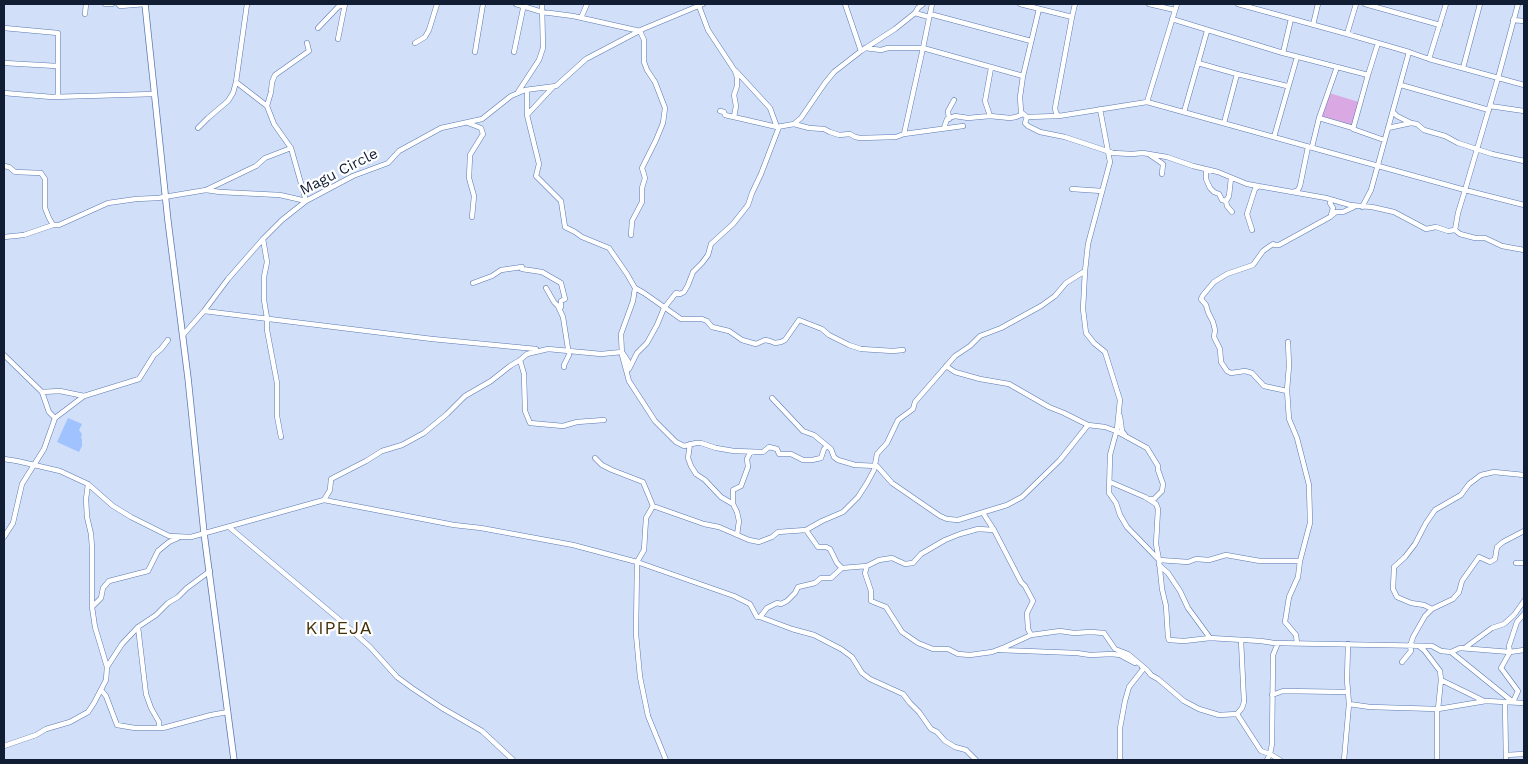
<!DOCTYPE html>
<html>
<head>
<meta charset="utf-8">
<style>
  body { margin:0 }
  #map { position:relative; width:1528px; height:764px; overflow:hidden; background:#d1dff8; font-family:"Work Sans",sans-serif }
  canvas { display:block }
  .frame { position:absolute; inset:0; border:5px solid #101d33; pointer-events:none }
</style>
</head>
<body>
<div id="map">
<canvas width="1528" height="764"></canvas>
<div class="frame"></div>
</div>
<script>
const c = document.querySelector('canvas').getContext('2d');
c.lineJoin = 'round';
function fill(path, color) {
  c.fillStyle = color;
  c.fill(path, 'evenodd');
}
function toPath(rows) {
  const path = new Path2D();
  for (const r of rows) {
    path.moveTo(r[0], r[1]);
    for (let i = 2; i < r.length; i += 2) path.lineTo(r[i], r[i + 1]);
  }
  return path;
}
function trace(path, color, width, dash) {
  c.strokeStyle = color;
  c.lineWidth = width;
  c.lineCap = dash ? 'butt' : 'round';
  c.setLineDash(dash || []);
  c.stroke(path);
}
function label(font, color, halo, rows, align = 'center') {
  c.font = font + ' "Work Sans",sans-serif';
  c.lineWidth = 4.5;
  c.setLineDash([]);
  c.textBaseline = 'middle';
  c.strokeStyle = halo;
  c.fillStyle = color;
  for (const [text, x, y, turn = 0] of rows) {
    c.save();
    c.translate(x, y);
    c.rotate((+turn || 0) * Math.PI / 180);
    c.textAlign = isNaN(turn) ? turn : align;
    if (halo) c.strokeText(text, 0, 0);
    c.fillText(text, 0, 0);
    c.restore();
  }
}
const green = toPath([
  [1329,93,1359,102,1353,128,1321,118]
]);
const water = toPath([
  [68,418,82,424,79,430,82,434,81,437,82,440,82,446,79,452,57,442]
]);
const minor = toPath([
  [105,4,112,4],
  [118,4,120,6,145,4],
  [516,4,542,12,573,16,640,31,644,40,644,62,647,70,655,82,665,108,663,123,656,140,642,168,645,178,642,188,642,202,632,221,631,235],
  [845,4,861,51],
  [932,4,923,48,1023,76,1039,9],
  [1020,4,1072,17,1075,4],
  [1149,4,1175,10],
  [1177,4,1147,102,1465,190,1498,78,1518,4],
  [1238,4,1347,34,1356,4],
  [1365,4,1440,25],
  [699,6,708,30,735,71,737,77,737,86,734,95,736,106,734,117],
  [915,13,918,8,923,4],
  [85,14,86,4],
  [930,14,1031,41],
  [1072,17,1055,108,1056,113,1059,116,1147,102],
  [581,18,587,4],
  [1172,19,1283,53,1291,19],
  [1513,20,1524,21],
  [1313,25,1318,4],
  [4,28,58,33,58,96],
  [318,28,338,7,345,4],
  [1347,34,1378,43],
  [338,39,345,4],
  [415,43,425,37,429,30,437,4],
  [865,48,881,50,888,48,923,48,904,134],
  [475,52,483,4],
  [514,52,524,4],
  [1283,53,1368,75,1378,43,1409,52],
  [1429,59,1446,4],
  [4,63,57,66],
  [1198,63,1207,31],
  [991,68,985,101,990,116,1010,118,1016,117,1023,114],
  [1463,68,1480,4],
  [736,71,770,108,777,127],
  [1368,75,1353,129,1384,140],
  [1023,76,1020,97,1021,112,1027,117,1059,116],
  [236,82,267,106,274,124,291,148,306,201],
  [1401,85,1489,110],
  [553,87,527,115,539,164,536,176,561,201,565,227,575,232,582,237,609,248,627,274,635,288,633,301,621,334,622,355,629,381,655,421,676,442,684,446,696,443,701,443,716,448,734,451,763,452,769,447,777,449,779,454,791,454,803,460,812,460,821,458,824,449,827,446],
  [527,90,527,115],
  [518,92,539,60,543,48,542,4],
  [4,93,52,97,154,94],
  [267,106,271,92,272,82,275,75,309,51,307,43],
  [1490,106,1524,111],
  [1100,109,1110,162,1088,244,1085,271,1083,309,1086,333,1094,343,1105,352,1120,400,1117,429,1110,455,1109,493,1116,503,1120,515,1127,527,1159,560,1162,589,1166,606,1168,637,1169,640,1184,641,1210,638],
  [720,111,724,112,725,115,777,127,794,124,809,128,824,129,830,132,839,135,850,134,855,137,860,138,896,137,904,134,963,126],
  [1184,112,1198,63,1237,74,1287,86],
  [1393,112,1397,116,1411,123],
  [1027,117,1025,123,1028,126,1040,132,1065,137,1113,153,1132,154,1143,153,1167,157,1193,166,1218,172,1247,184,1326,198,1350,205,1372,207,1394,212,1426,229,1436,227,1448,231,1455,230,1460,234,1475,238,1485,238,1502,246,1524,250],
  [1319,118,1353,128],
  [949,119,948,111,954,100],
  [468,123,481,128,483,134,470,155,469,178,474,196,472,217],
  [1224,123,1237,74],
  [794,124,801,118,825,83,834,72,861,51,895,29,915,13,929,17],
  [198,128,208,118,228,101,233,93,236,82,247,4],
  [944,128,947,119,955,116,968,118,990,116],
  [1388,128,1411,123,1417,124,1424,130,1445,136,1458,143,1492,154,1524,161],
  [1274,137,1297,57],
  [1312,147,1319,118,1337,67],
  [1150,155,1163,164,1162,174],
  [4,166,9,167,15,172,41,173,45,179,45,208,49,218,53,225],
  [1206,169,1206,179,1210,188,1214,192,1219,194,1222,200,1226,201],
  [1231,178,1229,196,1226,201,1227,206,1232,212],
  [1072,189,1102,191],
  [206,190,220,192,280,195,306,201],
  [1293,192,1298,190,1300,186,1308,147],
  [1331,200,1330,203,1333,208,1331,215],
  [1362,207,1371,190,1409,52,1429,59,1524,85],
  [1252,230,1247,214,1253,195,1255,189,1259,186],
  [1455,230,1458,213,1465,190,1524,205],
  [4,237,24,235,53,225,59,225,108,203,136,199,158,198,206,190,256,166,265,158,291,148],
  [263,239,267,262,264,277,264,300,267,318,267,330,277,383,277,416,281,437],
  [522,269,542,272,561,283,565,299,561,301,561,307,558,306,563,317,569,355,564,365,564,367],
  [473,283,492,276,501,270,522,267],
  [546,288,554,302,558,306],
  [635,288,644,293,681,319,702,319,707,321,712,327,729,331,742,340,756,344,765,340,770,341,775,343,781,342,785,340,799,320,822,329,829,335,849,345,861,349,893,351,903,350],
  [204,311,432,339,536,349],
  [182,336,204,311,228,279,263,239,282,220,306,201,353,176,388,163,399,151,441,128,482,119,511,96,525,90,556,86,586,59,643,29,703,4],
  [1288,342,1289,366,1287,390,1289,419,1297,438,1309,485,1310,523,1300,561,1298,577,1289,597,1285,622,1296,635,1297,643],
  [4,355,42,392,60,391,84,396,139,379,154,355,161,349,168,340],
  [520,360,524,374,525,411,530,423,563,426,577,422,604,420],
  [946,366,955,372,980,379,1009,384,1049,407,1064,413,1088,425],
  [629,369,637,353,647,343,657,325,664,308,676,293,680,294,684,292,688,285,693,272,702,263,708,255,711,244,733,224,748,205,752,193,761,174,779,127],
  [1287,391,1264,386,1252,373,1245,371,1231,373,1227,371,1221,362,1220,349,1214,337,1215,330,1213,322,1208,312,1206,305,1201,299,1203,295,1214,282,1227,274,1253,265,1263,251,1270,246,1273,244,1275,245,1279,245,1330,217,1336,212,1343,212,1354,207],
  [42,392,49,412,55,418],
  [772,398,803,431,814,435,831,449,834,457,838,460,855,465,877,466,892,483,940,516,947,519,958,520,1007,505,1022,497,1060,460,1088,425,1105,427,1116,431,1147,448,1158,466,1158,470,1163,484,1162,491,1154,499,1148,499],
  [1120,416,1122,431,1125,435],
  [690,444,688,458,691,466,696,474,705,480,721,497,733,504,737,512,739,521,737,535],
  [595,458,602,465,612,470,643,482,653,506,646,518,644,550,637,562,636,634,640,677,648,716,666,760],
  [4,459,17,461,60,471,88,484,113,506,131,517,169,536,191,537,324,500,454,525,481,528,573,545,637,562,734,596,750,604,757,617,760,617,767,608,777,603,781,604,787,601,795,593,798,587,815,583,821,578,831,578,842,568,867,566,879,560,892,558,905,564,913,563,921,554,945,540,960,534,978,529,994,530],
  [1110,482,1145,497,1156,504,1158,509,1156,544,1159,560,1188,562,1196,559,1209,560,1226,555,1260,561,1300,561],
  [88,484,86,499,87,517,91,534,92,548,92,607,95,627,107,667],
  [324,500,330,490,331,479,366,461,382,451,402,445,424,433,447,414,465,396,491,381,510,366,520,360,527,354,548,349,601,354,622,352,628,361,627,371],
  [733,504,733,490,741,486,748,467,747,459,750,453,753,452],
  [653,506,704,524,719,527,749,540,759,542,772,537,778,532,806,530,822,521,843,512,858,497,867,483,874,470,877,454,887,443,898,420,913,409,915,402,955,356,970,346,980,336,1001,328,1041,306,1055,296,1066,283,1085,271],
  [983,513,994,530,1021,582,1025,586,1033,601,1027,613,1028,629,1031,635],
  [229,527,341,621,370,647,397,677,412,688,442,708,482,731,513,760],
  [806,530,818,547,826,547,830,549,837,563,842,568],
  [4,537,13,523,22,484,44,449,55,418,84,396],
  [1516,563,1524,563],
  [1159,565,1168,573,1180,591,1188,608,1210,638,1261,641,1274,643,1432,646,1441,651,1451,652,1460,648,1510,652,1524,650],
  [867,566,865,573,871,591,871,601,886,607,902,632,918,643,933,649,948,649,958,654,970,655,992,652,1005,647,1031,635,1060,631,1074,633,1091,632,1104,633,1115,649,1128,654,1147,670,1151,675,1158,679,1184,701,1199,709,1219,715,1237,714],
  [92,607,101,598,103,588,109,581,148,571,158,551,169,542,178,538],
  [1432,609,1424,605,1411,603,1397,597,1393,589,1394,567,1405,557,1415,544,1426,523,1435,510,1461,495,1469,484,1481,475,1494,472,1524,475],
  [760,617,792,629,814,635,841,649,852,657,862,673,870,679,903,694,910,703,919,712,931,729,937,732,945,741,955,747,966,750,976,760],
  [138,627,146,694,151,708,159,722,159,728],
  [1241,640,1244,702,1242,708,1237,714,1261,751,1270,754,1267,760],
  [1278,643,1273,655,1272,744,1270,754,1280,760],
  [1348,644,1347,680,1349,704,1370,707,1438,709,1486,701,1524,703],
  [1420,647,1424,650,1440,671,1441,680,1438,709],
  [1466,647,1492,628,1504,624,1514,615,1524,601],
  [1000,650,1077,653,1090,655,1112,654,1120,655,1135,663],
  [1451,652,1513,702,1518,691,1501,668,1510,652,1509,646,1517,622,1524,614],
  [1402,662,1411,651,1410,646,1413,637,1425,616,1432,609,1453,599,1459,592,1462,581,1479,557,1490,562,1495,559,1497,547,1503,542,1524,531],
  [1441,680,1484,701],
  [101,690,106,696,117,725,135,728,163,728,211,715,228,712],
  [1272,695,1283,691,1348,692],
  [1505,702,1506,760],
  [1437,709,1437,760],
  [4,746,36,735,46,729,70,722,88,712,94,703,106,680,107,667,122,644,138,627,156,615,168,603,178,597,187,588,210,571],
  [1506,755,1524,754],
  [1120,760,1120,728,1125,701,1129,687,1144,668,1142,667],
  [1344,760,1349,704]
]);
const major = toPath([
  [145,4,168,221,188,378,204,533,234,760]
]);
const streetNames = [
  ["Magu Circle",339,172,-27]
];
const quarterNames = [
  ["KIPEJA",339,629]
];
fill(green, '#daa8e2');
fill(water, '#a0c2ff');
trace(minor, '#5a79b2', 5.5);
trace(major, '#5a79b2', 7);
trace(minor, '#fff', 4.5);
trace(major, '#fff', 5.5);
label('15px', '#101d33', '#fff', streetNames);
c.letterSpacing = '1px';
label('18px', '#443109', '#fff', quarterNames);
c.letterSpacing = '0px';
</script>
</body>
</html>
